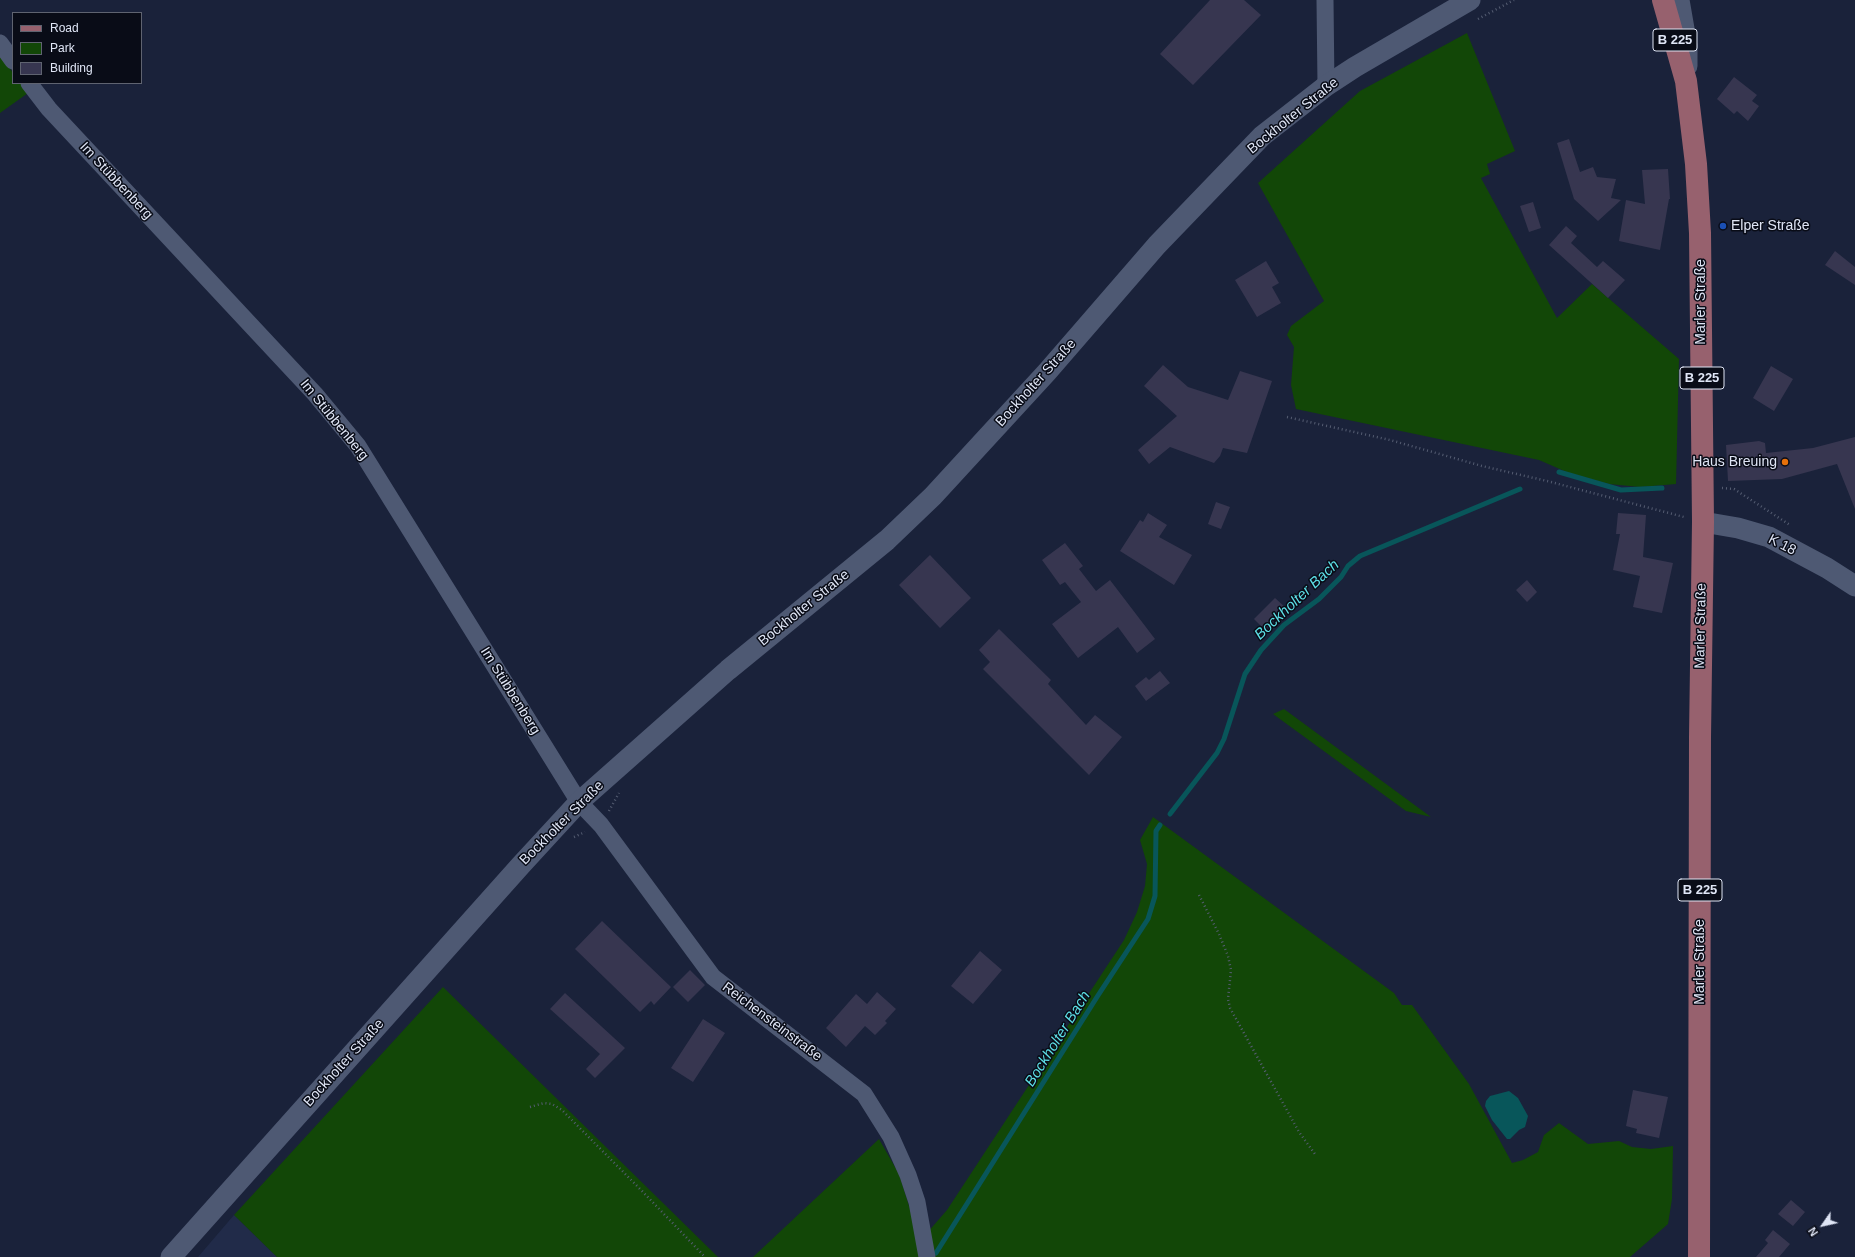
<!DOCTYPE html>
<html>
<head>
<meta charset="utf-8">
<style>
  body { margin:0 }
  #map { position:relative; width:1855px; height:1257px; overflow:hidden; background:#1a223a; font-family:Helvetica,sans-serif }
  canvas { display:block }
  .legend { position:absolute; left:12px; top:12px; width:130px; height:72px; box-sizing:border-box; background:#090c17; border:1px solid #5f6370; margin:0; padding:5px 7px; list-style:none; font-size:12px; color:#dfe5f5 }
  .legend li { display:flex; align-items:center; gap:8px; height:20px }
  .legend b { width:20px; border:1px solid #5f6370 }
  .north { position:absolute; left:1803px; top:1205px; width:40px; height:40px; -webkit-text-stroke:3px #090c17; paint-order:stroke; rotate:236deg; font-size:11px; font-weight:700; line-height:16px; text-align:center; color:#dfe5f5 }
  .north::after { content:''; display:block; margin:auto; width:14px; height:18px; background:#dfe5f5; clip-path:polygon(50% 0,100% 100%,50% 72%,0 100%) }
</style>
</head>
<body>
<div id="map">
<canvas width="1855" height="1257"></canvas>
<ul class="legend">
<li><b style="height:5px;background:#97616e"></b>Road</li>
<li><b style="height:11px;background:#124707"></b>Park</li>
<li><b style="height:11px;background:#373650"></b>Building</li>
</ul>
<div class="north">N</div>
</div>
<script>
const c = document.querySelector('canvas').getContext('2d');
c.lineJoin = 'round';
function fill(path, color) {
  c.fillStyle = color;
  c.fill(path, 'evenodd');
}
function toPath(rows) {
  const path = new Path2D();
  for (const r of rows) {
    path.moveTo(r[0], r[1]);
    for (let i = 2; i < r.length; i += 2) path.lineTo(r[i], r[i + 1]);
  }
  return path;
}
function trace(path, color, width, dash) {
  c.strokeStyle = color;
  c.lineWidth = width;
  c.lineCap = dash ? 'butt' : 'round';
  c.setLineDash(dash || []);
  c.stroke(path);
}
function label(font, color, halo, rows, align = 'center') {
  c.font = font + ' Helvetica,sans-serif';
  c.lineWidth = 3;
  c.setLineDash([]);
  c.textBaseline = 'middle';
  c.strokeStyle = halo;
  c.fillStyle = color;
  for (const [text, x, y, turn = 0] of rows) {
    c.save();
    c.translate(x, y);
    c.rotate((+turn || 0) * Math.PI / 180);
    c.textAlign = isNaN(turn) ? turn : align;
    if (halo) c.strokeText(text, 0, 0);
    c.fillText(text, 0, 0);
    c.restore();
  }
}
const built = toPath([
  [234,1215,277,1257,198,1257]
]);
const green = toPath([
  [1467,33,1515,151,1487,164,1490,174,1481,178,1557,318,1592,284,1679,359,1676,484,1640,487,1609,484,1569,473,1539,460,1296,409,1291,385,1294,347,1287,335,1291,326,1324,301,1258,183,1360,91],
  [0,55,13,73,13,83,21,83,28,93,0,113],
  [1284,709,1431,817,1406,811,1273,714],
  [1153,817,1394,993,1402,1005,1412,1005,1469,1084,1512,1163,1523,1160,1538,1152,1544,1135,1559,1123,1588,1144,1619,1141,1632,1147,1651,1149,1673,1146,1672,1199,1668,1224,1630,1257,753,1257,879,1139,899,1174,920,1241,947,1210,1124,940,1137,912,1145,886,1147,864,1140,840],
  [443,987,718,1257,277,1257,234,1215]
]);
const water = toPath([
  [1509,1091,1518,1098,1528,1116,1525,1127,1519,1130,1510,1139,1507,1139,1492,1120,1485,1106,1486,1101,1490,1096]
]);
const stream = toPath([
  [1559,472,1621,490,1662,488],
  [1170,814,1217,753,1224,739,1245,674,1261,650,1284,625,1319,599,1341,577,1348,566,1360,556,1520,489],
  [936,1253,1097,997,1148,919,1155,896,1156,831,1160,825]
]);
const building = toPath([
  [1210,0,1244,0,1261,15,1193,85,1160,54],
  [1734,77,1757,95,1752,101,1759,106,1748,121,1737,111,1734,114,1717,99],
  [1569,139,1580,172,1593,167,1597,177,1616,179,1611,198,1621,200,1598,221,1574,199,1557,143],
  [1668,169,1670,199,1669,199,1660,250,1619,241,1626,200,1645,204,1642,170],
  [1533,202,1541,228,1529,232,1520,206],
  [1566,226,1577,236,1571,243,1597,267,1603,261,1625,280,1608,298,1549,245],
  [1835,251,1855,267,1855,285,1825,265],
  [1266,261,1279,283,1272,287,1281,303,1257,317,1235,280],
  [1163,365,1188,387,1228,400,1240,371,1272,381,1247,453,1223,448,1220,456,1214,463,1170,447,1149,464,1138,450,1177,416,1144,386],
  [1771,366,1793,379,1774,411,1753,398],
  [1855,437,1855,509,1837,464,1782,479,1728,481,1726,445,1759,441,1765,443,1766,453,1813,448],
  [1216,502,1230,507,1221,529,1208,524],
  [1148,513,1167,525,1159,537,1192,555,1174,585,1120,551,1140,520,1143,522],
  [1618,513,1646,515,1643,557,1673,563,1662,613,1633,607,1640,576,1613,570,1620,534,1616,534],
  [1065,543,1083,566,1079,569,1096,591,1110,580,1155,639,1137,653,1118,627,1078,658,1052,624,1081,602,1065,582,1060,585,1042,560],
  [930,555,971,598,940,628,899,585],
  [1527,580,1537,592,1527,602,1516,590],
  [1275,598,1286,608,1265,630,1254,619],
  [999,629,1051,680,1048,684,1086,725,1095,715,1122,737,1089,775,983,669,990,662,979,650],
  [1160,671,1170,683,1146,701,1135,686,1146,677,1149,680],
  [602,921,671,987,654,1005,651,1001,640,1012,575,949],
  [980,951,1002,970,973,1004,951,986],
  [690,970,705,985,688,1002,673,987],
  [877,992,896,1009,885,1021,887,1023,875,1035,865,1026,846,1047,826,1028,856,994,867,1004],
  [565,993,625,1048,595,1078,586,1069,600,1054,550,1009],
  [703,1019,725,1033,693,1082,671,1068],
  [1633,1090,1668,1097,1659,1138,1636,1133,1637,1129,1626,1126],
  [1791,1200,1805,1212,1793,1226,1778,1214],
  [1773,1230,1790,1244,1779,1257,1756,1257,1768,1243,1765,1240]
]);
const path = toPath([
  [1478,19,1514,0],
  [1287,417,1390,440,1482,466,1547,481,1684,517],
  [1722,488,1734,489,1790,525],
  [609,811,619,793],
  [574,837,585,832],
  [1199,895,1219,934,1228,956,1231,970,1228,999,1230,1008,1299,1132,1315,1154],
  [530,1107,544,1103,552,1104,562,1110,642,1191,705,1257]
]);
const minor = toPath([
  [1325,0,1326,86],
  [0,43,13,61],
  [29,83,49,109,315,394,358,446,579,802,601,825,713,977,864,1094,891,1137,908,1175,917,1202,927,1257]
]);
const tertiary = toPath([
  [1679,0,1687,46,1687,66],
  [1703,522,1738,528,1769,537,1827,568,1855,586],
  [171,1257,521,865,579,802,728,670,887,540,933,496,1047,372,1157,245,1262,136,1326,86,1355,67,1470,0]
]);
const primary = toPath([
  [1663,0,1686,81,1696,164,1700,233,1703,522,1700,737,1699,1257]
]);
const markers = [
  [1723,226,4,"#1a4fb4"],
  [1785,462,4,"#e8710a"]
];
const shields = [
  [1675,40,44],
  [1702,378,44],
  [1700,890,44]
];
const shieldNames = [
  ["B 225",1675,40],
  ["B 225",1702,378],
  ["B 225",1700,890]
];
const streetNames = [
  ["Bockholter Straße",1293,116,-39],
  ["Im Stübbenberg",116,181,47],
  ["Marler Straße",1701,302,-90],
  ["Bockholter Straße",1036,383,-48],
  ["Im Stübbenberg",334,420,51],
  ["K 18",1782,545,27],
  ["Bockholter Straße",804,608,-39],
  ["Marler Straße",1701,626,-89],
  ["Im Stübbenberg",510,691,58],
  ["Bockholter Straße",562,823,-45],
  ["Marler Straße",1700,962,-90],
  ["Reichensteinstraße",772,1022,37],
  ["Bockholter Straße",344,1063,-48]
];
const poiNames = [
  ["Elper Straße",1731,226],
  ["Haus Breuing",1777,462,"right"]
];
const waterNames = [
  ["Bockholter Bach",1297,600,-43],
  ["Bockholter Bach",1058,1039,-58]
];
fill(built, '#212b49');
fill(green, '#124707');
fill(water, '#08565a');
trace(stream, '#08565a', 5);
fill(building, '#373650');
trace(path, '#555d72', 2.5, [1, 3]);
trace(minor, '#4e5973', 17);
trace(tertiary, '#4e5973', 21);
trace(primary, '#97616e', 22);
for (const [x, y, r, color] of markers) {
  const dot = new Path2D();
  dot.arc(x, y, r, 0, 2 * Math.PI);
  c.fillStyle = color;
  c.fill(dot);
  trace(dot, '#090c17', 1.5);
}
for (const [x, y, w] of shields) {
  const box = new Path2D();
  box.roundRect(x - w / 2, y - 11, w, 22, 3);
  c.fillStyle = '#090c17';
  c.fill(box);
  trace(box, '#dfe5f5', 1);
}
label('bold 13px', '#dfe5f5', null, shieldNames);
label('14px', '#dfe5f5', '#090c17', streetNames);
label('14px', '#dfe5f5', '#090c17', poiNames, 'left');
label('italic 15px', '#5ddfe6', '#090c17', waterNames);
</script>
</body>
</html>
